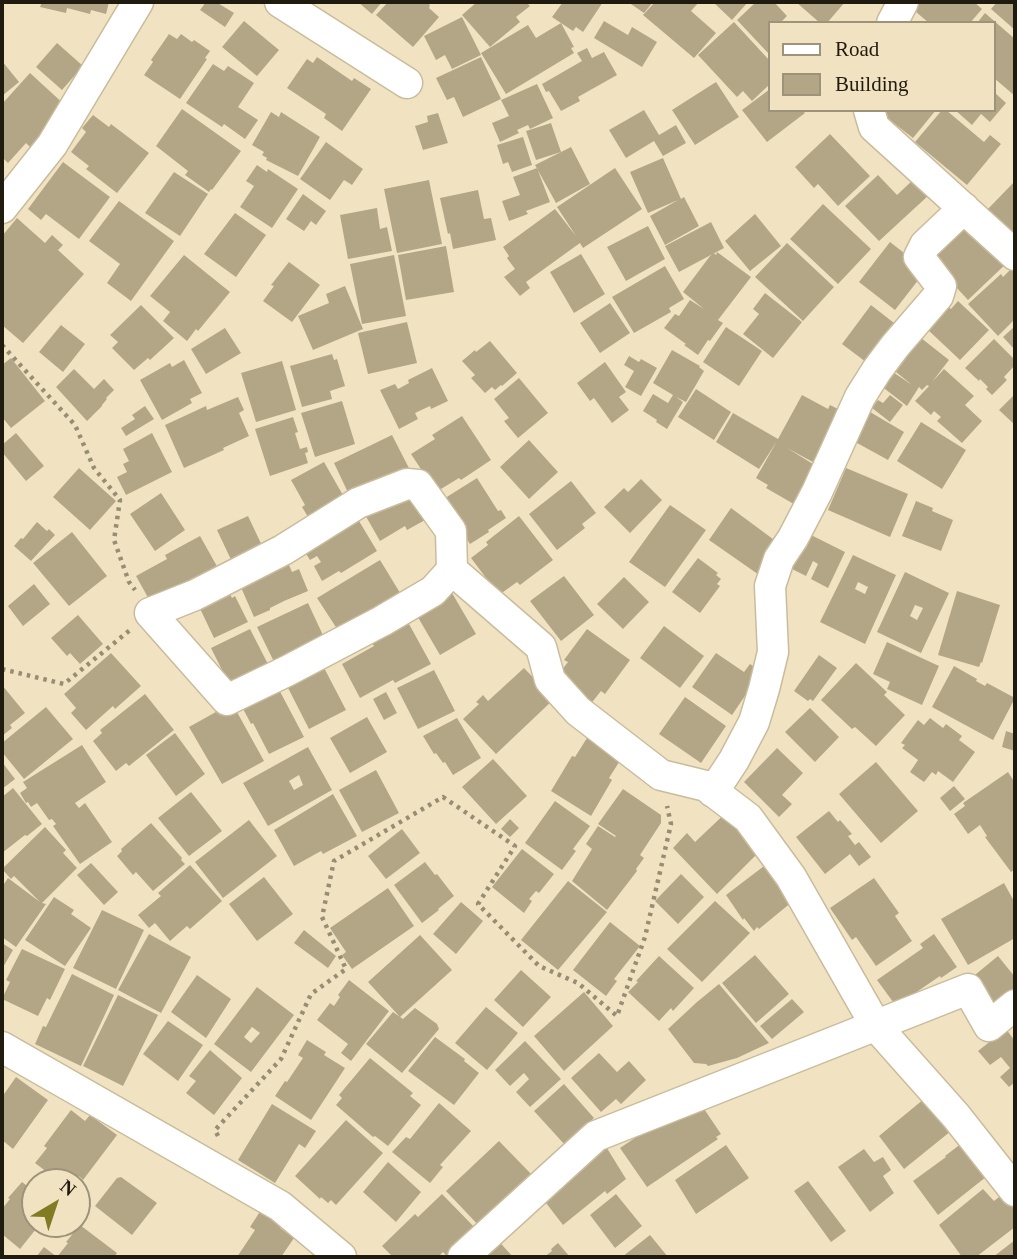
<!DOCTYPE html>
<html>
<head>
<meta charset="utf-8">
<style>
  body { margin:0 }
  #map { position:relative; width:1017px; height:1259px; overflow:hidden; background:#f1e3c2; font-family:"Times New Roman",serif }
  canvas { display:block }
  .frame { position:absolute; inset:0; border:4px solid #201b0f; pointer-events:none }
  .legend { position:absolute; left:768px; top:21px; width:228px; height:91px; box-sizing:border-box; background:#f1e3c2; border:2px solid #9d937a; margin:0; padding:9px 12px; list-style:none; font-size:21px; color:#201b0f }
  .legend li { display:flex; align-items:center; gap:14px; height:35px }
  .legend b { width:35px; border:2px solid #9d937a }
  .north { position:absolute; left:21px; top:1168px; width:70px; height:70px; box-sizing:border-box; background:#f1e3c2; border:2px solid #9d937a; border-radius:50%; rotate:39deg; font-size:19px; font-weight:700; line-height:28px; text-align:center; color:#201b0f }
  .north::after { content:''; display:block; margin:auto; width:24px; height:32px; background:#817c23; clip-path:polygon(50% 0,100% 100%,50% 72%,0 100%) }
</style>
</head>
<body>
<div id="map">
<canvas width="1017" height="1259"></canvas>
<div class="frame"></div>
<ul class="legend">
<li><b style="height:9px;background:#fff"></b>Road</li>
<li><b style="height:19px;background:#b3a687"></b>Building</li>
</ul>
<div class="north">N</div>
</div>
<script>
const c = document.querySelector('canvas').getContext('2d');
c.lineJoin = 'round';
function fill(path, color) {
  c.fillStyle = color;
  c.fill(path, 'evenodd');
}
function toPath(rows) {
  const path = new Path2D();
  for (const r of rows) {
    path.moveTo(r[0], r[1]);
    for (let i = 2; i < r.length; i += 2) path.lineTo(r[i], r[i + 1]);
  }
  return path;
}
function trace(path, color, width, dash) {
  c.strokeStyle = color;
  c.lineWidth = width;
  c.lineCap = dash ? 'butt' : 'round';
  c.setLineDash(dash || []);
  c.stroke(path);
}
const building = toPath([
  [42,2,109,2,106,14,91,10,90,14,67,8,66,13,40,7],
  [206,2,216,2,234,13,225,27,200,10],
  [358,2,382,2,372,14],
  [388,2,426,2,430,5,429,8,439,17,413,47,376,15],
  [477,2,526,2,530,6,516,17,520,22,490,47,462,15],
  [563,2,603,2,583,32,576,27,573,31,552,17],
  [628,2,653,2,644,13],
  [655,2,699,2,691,11,716,33,694,58,643,15],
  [713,2,748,2,732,20],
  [756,2,774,2,787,16,780,23,770,23,770,51,768,53,737,20],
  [796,2,845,2,827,23,820,23],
  [913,2,974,2,982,9,970,23,929,23,909,6],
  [997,2,1015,2,1015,30,991,9],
  [985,13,1015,39,1015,96,994,78,994,23,977,23],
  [462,17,481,55,452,69,445,55,436,60,424,36],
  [244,21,279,50,257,76,222,47],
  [604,21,628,35,632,27,657,42,642,67,594,38],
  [734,22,770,61,770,84,752,101,743,91,737,97,698,55],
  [561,23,574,47,571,48,574,53,506,94,481,53,528,25,536,38],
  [169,34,177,39,181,34,192,42,194,40,210,51,205,58,207,59,180,99,144,75,153,62,151,60],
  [57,43,83,66,62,90,36,67],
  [587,48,592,58,604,52,617,75,578,97,580,101,561,111,549,91,546,92,542,84,582,61,577,53],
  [317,57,352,81,354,78,371,89,342,131,324,118,326,114,287,88,307,59,313,63],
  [481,57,501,99,463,117,454,97,447,100,436,78],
  [2,61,19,82,2,96],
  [213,64,224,71,228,66,254,83,238,107,258,120,245,139,224,124,222,127,186,103],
  [30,73,66,106,30,147,26,143,8,163,2,157,2,104],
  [716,82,739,117,695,145,672,110],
  [537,84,553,118,530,129,528,125,517,130,519,133,500,142,492,123,509,116,501,100],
  [770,89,770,110,802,110,805,113,767,142,742,110],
  [994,92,1006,103,990,122,981,114,972,125,955,110,994,110],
  [182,109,241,151,212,190,211,189,209,192,185,175,188,171,156,146],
  [644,110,659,135,676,125,686,143,663,156,654,141,626,158,609,130],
  [877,110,936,110,913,138],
  [942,110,946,110,984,142,990,135,1001,144,967,185,915,142],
  [271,112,279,117,281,112,320,137,298,176,266,160,267,158,262,155,264,152,252,145],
  [438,113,448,143,423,150,415,126,428,122,427,116],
  [93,115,109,127,111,124,149,153,117,193,86,169,89,166,71,152,86,132,82,128],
  [551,123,561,152,536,160,526,131],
  [830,134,870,176,838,206,818,184,814,188,795,167],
  [523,137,532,165,512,172,508,162,503,164,497,145],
  [326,142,363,169,352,185,344,180,330,200,300,179],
  [571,147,590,184,556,203,535,165],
  [663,158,681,199,684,197,699,226,665,245,650,216,678,200,648,213,630,172],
  [63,162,110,197,79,239,46,214,41,220,28,209],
  [257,165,267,172,268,169,298,189,272,228,240,207,254,186,246,181],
  [537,168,550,202,526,211,528,214,509,221,502,201,520,195,513,177],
  [615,168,642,209,583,248,580,243,526,282,530,288,520,296,504,277,515,269,507,258,509,256,503,247,555,209,576,236,557,207],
  [174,172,208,194,180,236,145,213],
  [878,175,897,195,914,179,929,195,879,241,845,206],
  [429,180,442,244,397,253,384,189],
  [1015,181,1015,238,986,211],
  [478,190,484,219,491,218,496,240,453,249,450,233,448,234,440,198],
  [303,194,326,211,316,225,311,221,304,231,286,219],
  [119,201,174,241,131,301,107,283,120,264,89,241],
  [823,204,871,249,838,284,790,239],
  [377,208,380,229,387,227,392,251,348,259,340,215],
  [235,213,266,235,236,277,204,254],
  [755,214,781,246,750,271,725,241],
  [17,218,45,243,52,235,63,245,58,250,84,274,23,343,2,325,2,236],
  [974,220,1011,259,968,300,931,260],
  [711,222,724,248,679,272,665,246],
  [648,226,665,259,626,281,607,247],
  [890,242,926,270,895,310,859,282],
  [787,243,834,287,803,321,755,277],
  [446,246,454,292,406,300,398,255],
  [717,252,751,277,718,320,723,323,710,341,708,340,698,355,684,345,686,344,664,328,675,314,679,316,690,300,704,309,683,292,710,256,714,253,716,255],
  [581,254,605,294,574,313,550,272],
  [184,255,230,292,198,331,196,329,187,341,163,321,170,312,150,296],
  [394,255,406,316,362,324,350,264],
  [289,262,320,285,292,322,263,301,274,286,271,285],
  [665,266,684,299,669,308,671,312,634,333,612,297],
  [1011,269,1015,273,1015,319,998,336,968,304,1001,274,1003,277],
  [345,286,363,329,313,350,298,316,329,303,326,294],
  [765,293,802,322,773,358,743,334,759,314,753,309],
  [958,301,989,330,960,360,927,329,944,302,951,309],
  [610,303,630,333,600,353,580,323],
  [141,305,174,338,150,360,148,358,134,370,112,348,118,342,110,335],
  [871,305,903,330,874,368,842,344],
  [407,322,417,363,368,374,358,333],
  [61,325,85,344,63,372,39,352],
  [1015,326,1015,350,1003,337],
  [726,327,762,351,739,386,703,362],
  [225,328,241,353,206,374,191,349],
  [911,330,949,360,932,382,944,369,974,396,965,405,982,421,962,443,937,421,941,417,934,411,931,415,915,401,929,386,927,385,922,390,919,387,907,406,876,382,887,368,912,385,885,363],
  [994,339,1015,360,1015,365,1004,377,1007,380,992,395,986,389,988,387,980,379,979,381,965,368],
  [490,341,517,373,502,386,501,385,495,390,492,387,485,393,471,378,475,375,462,361,475,350,476,352],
  [672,350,700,366,699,367,704,371,686,402,676,397,683,402,667,429,656,422,657,420,643,411,653,394,668,403,673,395,653,383],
  [332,354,334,360,337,359,345,386,330,391,332,399,302,407,290,366],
  [629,356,639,362,641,359,657,368,641,396,625,387,634,371,624,365],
  [11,358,45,401,11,428,2,417,2,365],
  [184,360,202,393,190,399,192,403,162,420,140,380,170,363,172,367],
  [282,361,296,410,256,422,241,373],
  [605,362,626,392,619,397,629,410,612,423,594,398,590,401,577,383],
  [432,368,448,401,431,409,430,406,415,413,418,419,399,429,380,390,395,384,398,389,409,383,408,380],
  [74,369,94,389,104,379,114,390,106,398,107,399,102,405,102,406,87,421,56,387],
  [519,378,548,413,518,438,504,421,509,418,494,399],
  [696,389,731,412,714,440,678,417],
  [1015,394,1015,425,999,410],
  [802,395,828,409,830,405,850,415,822,467,787,448,821,469,799,507,766,488,768,485,756,478,777,441,759,469,716,442,733,413,778,439],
  [890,395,903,405,890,422,872,408,878,400,883,403],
  [238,397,244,410,239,413,249,436,223,448,224,450,184,468,165,425,206,406,207,410],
  [342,401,355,444,315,457,301,413],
  [145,406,154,419,126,436,121,428,135,419,132,415],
  [865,409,904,432,888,460,848,438],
  [462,416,491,460,461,480,459,478,436,492,411,454,435,439,432,435],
  [293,417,298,432,295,433,300,449,307,447,308,452,305,453,308,463,270,476,255,429],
  [921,422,966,450,942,489,897,461],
  [16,433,44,466,26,481,2,452,2,445],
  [152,433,172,472,126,495,117,477,127,472,123,464,129,461,123,449],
  [392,435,412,474,353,503,334,463],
  [529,440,558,472,529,499,500,467],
  [324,462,348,504,313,525,302,507,305,505,291,480],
  [79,468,116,501,90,530,53,497],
  [846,468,908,494,890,537,828,510],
  [477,478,498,511,501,510,506,518,488,530,489,532,470,544,442,500],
  [641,479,662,500,630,533,604,507,624,488,628,492],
  [571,481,596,513,582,524,585,528,557,550,529,514],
  [161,493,185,530,155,551,130,514],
  [406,493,427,519,407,530,405,526,380,541,364,513],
  [916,501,933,508,932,511,953,520,941,551,902,536],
  [670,505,706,530,665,587,629,562],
  [731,508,781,545,762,577,709,540],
  [353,511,377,551,341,573,339,571,322,581,314,566,321,562,317,556,310,560,301,546],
  [248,516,266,554,234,566,217,530],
  [519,516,553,560,520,585,517,582,499,595,471,558,488,545,486,542],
  [37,522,47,531,49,529,55,535,31,561,14,546,21,538,23,539],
  [72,532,107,576,69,606,33,563],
  [805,532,845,552,828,588,811,579,818,564,813,561,806,576,788,567],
  [200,536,223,577,155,610,136,576,167,559,165,555],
  [853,555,896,575,865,644,820,622],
  [858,582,868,587,865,594,855,589],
  [286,558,292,572,299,569,308,591,284,601,270,608,270,610,254,617,236,576],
  [698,558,718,573,716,575,721,579,717,584,720,586,700,613,672,592],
  [380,560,405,601,343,638,317,598],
  [905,572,949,593,921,653,877,632],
  [915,605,923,608,917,620,910,616],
  [564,576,594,615,561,641,530,601],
  [624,577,649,602,623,629,597,604],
  [34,584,50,604,23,626,8,606],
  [225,584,232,598,235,596,248,622,214,638,195,598],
  [957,591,1000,605,982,663,981,662,979,667,938,655],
  [452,593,476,634,440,655,416,614],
  [308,603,328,646,278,670,257,627],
  [78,615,103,644,80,664,70,653,67,656,51,638],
  [409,624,431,664,395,683,393,680,360,698,342,664,374,646,372,643],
  [664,626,704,656,680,688,640,658],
  [250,629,272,672,233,692,211,648],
  [587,629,630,660,605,694,601,691,589,706,554,680,568,662,564,660],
  [887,642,939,666,922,705,887,689,890,682,873,674],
  [111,653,141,686,115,709,113,706,86,730,71,713,76,708,64,694],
  [716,653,744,672,750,664,756,668,750,677,755,681,732,715,692,687],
  [819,655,837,668,813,701,810,699,808,701,794,691],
  [321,662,346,710,309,729,284,680],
  [856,663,887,692,884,695,905,715,876,746,855,727,852,729,821,700],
  [954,666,977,679,976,681,985,686,987,683,1015,698,993,740,932,707],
  [524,668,554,699,496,754,463,719,479,704,476,702,483,695,488,701],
  [434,670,455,711,418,729,397,688],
  [275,682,304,737,269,754,253,723,251,724,239,701],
  [2,685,25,713,10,725,12,728,2,736],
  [386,692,397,713,384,720,373,699],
  [145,694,174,730,129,766,126,763,116,771,93,741,102,733,100,730],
  [685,697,726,726,701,763,659,734],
  [232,703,264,761,222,784,189,727],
  [46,707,73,739,24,779,2,752,2,743],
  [810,708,839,737,815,762,785,732],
  [367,717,387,752,350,773,330,738],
  [457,718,481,758,453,775,445,762,443,763,436,753,434,754,423,736],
  [930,718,943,728,946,724,962,736,959,740,975,752,953,782,938,771,936,775,932,772,924,782,910,772,918,760,902,748,905,745,901,743,918,720,924,725],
  [1006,731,1015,734,1015,751,1002,747],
  [175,733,205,774,176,796,146,755],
  [587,738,621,759,609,778,612,780,591,816,551,791,572,756,575,757],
  [82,745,106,782,75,803,79,808,85,803,112,842,80,864,53,826,56,824,52,819,49,820,37,803,31,807,28,802,26,803,20,793,27,788,23,782],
  [308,747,332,790,268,826,243,783],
  [299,775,303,785,294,790,289,781],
  [777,748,803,773,782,795,792,804,779,817,744,782],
  [493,759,527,796,496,824,462,787],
  [2,762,15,779,2,789],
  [876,762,918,811,881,843,839,794],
  [376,770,399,813,362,832,339,790],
  [1008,772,1015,783,1015,869,1011,872,985,837,987,836,980,825,968,834,954,814,965,806,963,803],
  [954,786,965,799,950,811,940,798],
  [13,788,42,824,27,836,25,835,2,853,2,797],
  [623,789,661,815,661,823,640,855,644,858,636,869,637,871,607,910,572,881,592,849,586,844,598,826,615,837,616,836,598,824],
  [191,792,222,831,189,856,158,818],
  [333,794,357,836,323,854,321,851,294,866,274,830],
  [555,801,590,826,573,849,576,851,562,870,525,843],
  [731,808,765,846,717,894,673,848,687,833,695,842],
  [829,811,838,822,840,820,852,834,848,836,855,845,859,842,871,857,859,866,850,854,825,874,796,837],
  [510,819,519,828,510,837,501,829],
  [249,820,277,856,223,898,195,862],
  [151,823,182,858,181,860,185,864,153,891,136,872,133,875,117,856,122,851,121,849],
  [45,827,66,850,63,853,77,868,42,903,46,904,16,947,2,937,2,887,8,878,40,902,14,876,11,879,2,869],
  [402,829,420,853,386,879,368,856],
  [522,849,554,874,539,893,536,891,529,899,532,901,524,913,492,887],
  [425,862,435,875,437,874,454,896,438,909,439,910,422,923,394,885],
  [91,863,118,892,104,905,77,875],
  [768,863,798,897,759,929,757,927,754,931,744,918,743,920,726,895],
  [190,865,222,901,190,929,187,926,170,941,155,923,149,928,138,915,161,896,158,893],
  [681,874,704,897,678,924,655,901],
  [264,877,293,914,257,941,229,904],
  [874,878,899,913,895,916,912,941,876,966,856,937,852,940,830,908],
  [568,881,607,912,558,970,521,940],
  [1004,883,1015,903,1015,938,968,965,941,919],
  [388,888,414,926,352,969,342,955,346,952,330,928],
  [54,897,74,910,71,914,91,928,65,966,25,940],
  [715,901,750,933,702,982,667,949],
  [461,902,483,921,456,954,433,934],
  [102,910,144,930,116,989,73,968],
  [610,922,640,946,614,979,617,981,606,996,573,970],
  [304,930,336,956,328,968,294,943],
  [149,934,191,957,161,1013,118,990],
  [934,934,957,967,941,978,940,976,896,1006,877,980,923,948,920,944],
  [420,935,452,970,400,1017,368,982],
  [2,943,13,950,2,969],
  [22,949,65,969,50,1000,47,998,38,1016,2,999,10,982,6,980],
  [755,955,789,994,756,1023,722,983],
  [659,956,694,988,673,1011,671,1008,659,1021,628,992,638,982,636,981],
  [998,956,1015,977,1015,1004,1000,1016,970,979],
  [521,970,551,997,523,1027,494,1000],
  [72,974,114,995,81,1066,35,1044,43,1026,46,1027],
  [197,975,231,999,206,1038,171,1012],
  [349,980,389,1011,351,1061,341,1053,348,1044,317,1020,330,1003,334,1006,340,997,338,995],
  [719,984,769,1043,737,1058,708,1066,706,1064,694,1063,668,1029,697,1002],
  [257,987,294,1015,251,1072,214,1044],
  [252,1027,260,1033,251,1043,244,1037],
  [584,992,613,1026,564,1071,534,1036],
  [118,995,158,1015,123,1086,83,1066],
  [792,999,804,1012,772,1039,760,1026],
  [486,1007,518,1033,487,1070,455,1043],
  [415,1008,437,1024,439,1029,402,1073,366,1044,393,1012,403,1019],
  [168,1021,203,1045,178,1081,143,1054],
  [1006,1029,1015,1041,1015,1082,1009,1087,1000,1077,1010,1068,1001,1057,990,1065,978,1051],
  [435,1037,465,1059,464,1061,479,1073,454,1105,408,1071],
  [307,1040,326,1052,324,1055,345,1068,311,1120,275,1096,285,1081,287,1082,303,1058,298,1055],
  [525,1041,561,1079,530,1107,516,1092,529,1079,524,1073,510,1086,495,1070],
  [210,1050,242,1078,214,1115,186,1093,196,1081,189,1076],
  [599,1053,617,1072,629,1061,646,1080,621,1104,616,1099,601,1112,571,1078],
  [370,1058,413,1093,410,1096,421,1105,388,1146,375,1136,373,1137,336,1105,342,1098,339,1095],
  [16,1077,48,1100,13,1149,2,1140,2,1097],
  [564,1084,594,1118,565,1145,534,1111],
  [696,1097,721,1134,716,1137,718,1139,647,1187,620,1148],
  [924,1099,951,1131,904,1169,879,1136],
  [439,1103,471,1131,440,1165,443,1167,430,1183,392,1152,406,1137,410,1139],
  [272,1104,316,1131,305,1148,299,1144,275,1183,238,1160],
  [71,1110,85,1121,90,1115,117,1135,83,1180,79,1176,74,1182,60,1182,35,1163,47,1148,44,1146],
  [346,1120,383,1153,336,1205,331,1200,328,1203,321,1197,320,1199,295,1176],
  [966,1140,991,1173,938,1215,913,1181,946,1157,945,1156],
  [499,1141,533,1176,482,1229,446,1191],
  [605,1145,626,1179,607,1194,605,1191,563,1225,543,1199],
  [726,1145,749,1178,696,1214,675,1180],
  [864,1149,874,1162,883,1157,891,1170,883,1176,894,1193,870,1212,838,1167],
  [388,1162,421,1192,396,1222,363,1192],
  [121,1177,157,1203,132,1235,95,1206,117,1178],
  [808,1181,846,1231,831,1242,794,1191],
  [22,1182,34,1191,33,1193,35,1195,35,1224,40,1224,20,1249,2,1234,2,1209,10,1199,8,1198],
  [983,1189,994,1201,1008,1190,1015,1199,1015,1227,976,1257,962,1257,939,1225],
  [442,1194,479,1232,452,1257,448,1257,443,1252,438,1257,393,1257,382,1246,415,1214,418,1217],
  [616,1194,642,1226,615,1248,590,1215],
  [261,1210,282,1226,280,1228,294,1238,281,1257,237,1257,255,1230,250,1227],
  [80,1225,117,1253,114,1257,36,1257,44,1247,57,1257,68,1243,66,1242],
  [650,1235,668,1257,622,1257],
  [495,1237,513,1257,477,1257],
  [1015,1240,1015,1257,993,1257],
  [558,1243,570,1257,544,1257,552,1251,551,1249]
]);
const path = toPath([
  [2,345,75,425,94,468,120,500,114,540,129,582,135,590],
  [2,669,64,684,130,630],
  [218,1136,215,1130,281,1059,311,994,346,969,322,917,334,861,443,797,515,846,478,904,539,966,578,983,617,1016,645,937,671,824,667,806]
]);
const minor = toPath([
  [280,2,407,83],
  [892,23,903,2],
  [869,110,874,127,1015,255],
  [2,208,52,145,138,2],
  [452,570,451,531,418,485,407,484,358,503,283,550,195,595,150,613,227,700,287,671,382,621,433,591,452,570,541,647,550,680,578,711,661,775,706,786,748,818,791,877,876,1026,956,1116,1015,1191],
  [713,792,734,760,754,722,764,689,773,652,770,586,779,559,793,538,817,492,860,397,877,370,895,346,938,296,941,286,919,257,925,245,964,208],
  [2,1047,280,1206,341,1257],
  [463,1257,596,1136,968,989,989,1026,1015,1005]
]);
fill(building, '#b3a687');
trace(minor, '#c9bc9c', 33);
trace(path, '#978d75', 4.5, [3.5, 5]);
trace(minor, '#fff', 30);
</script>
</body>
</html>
